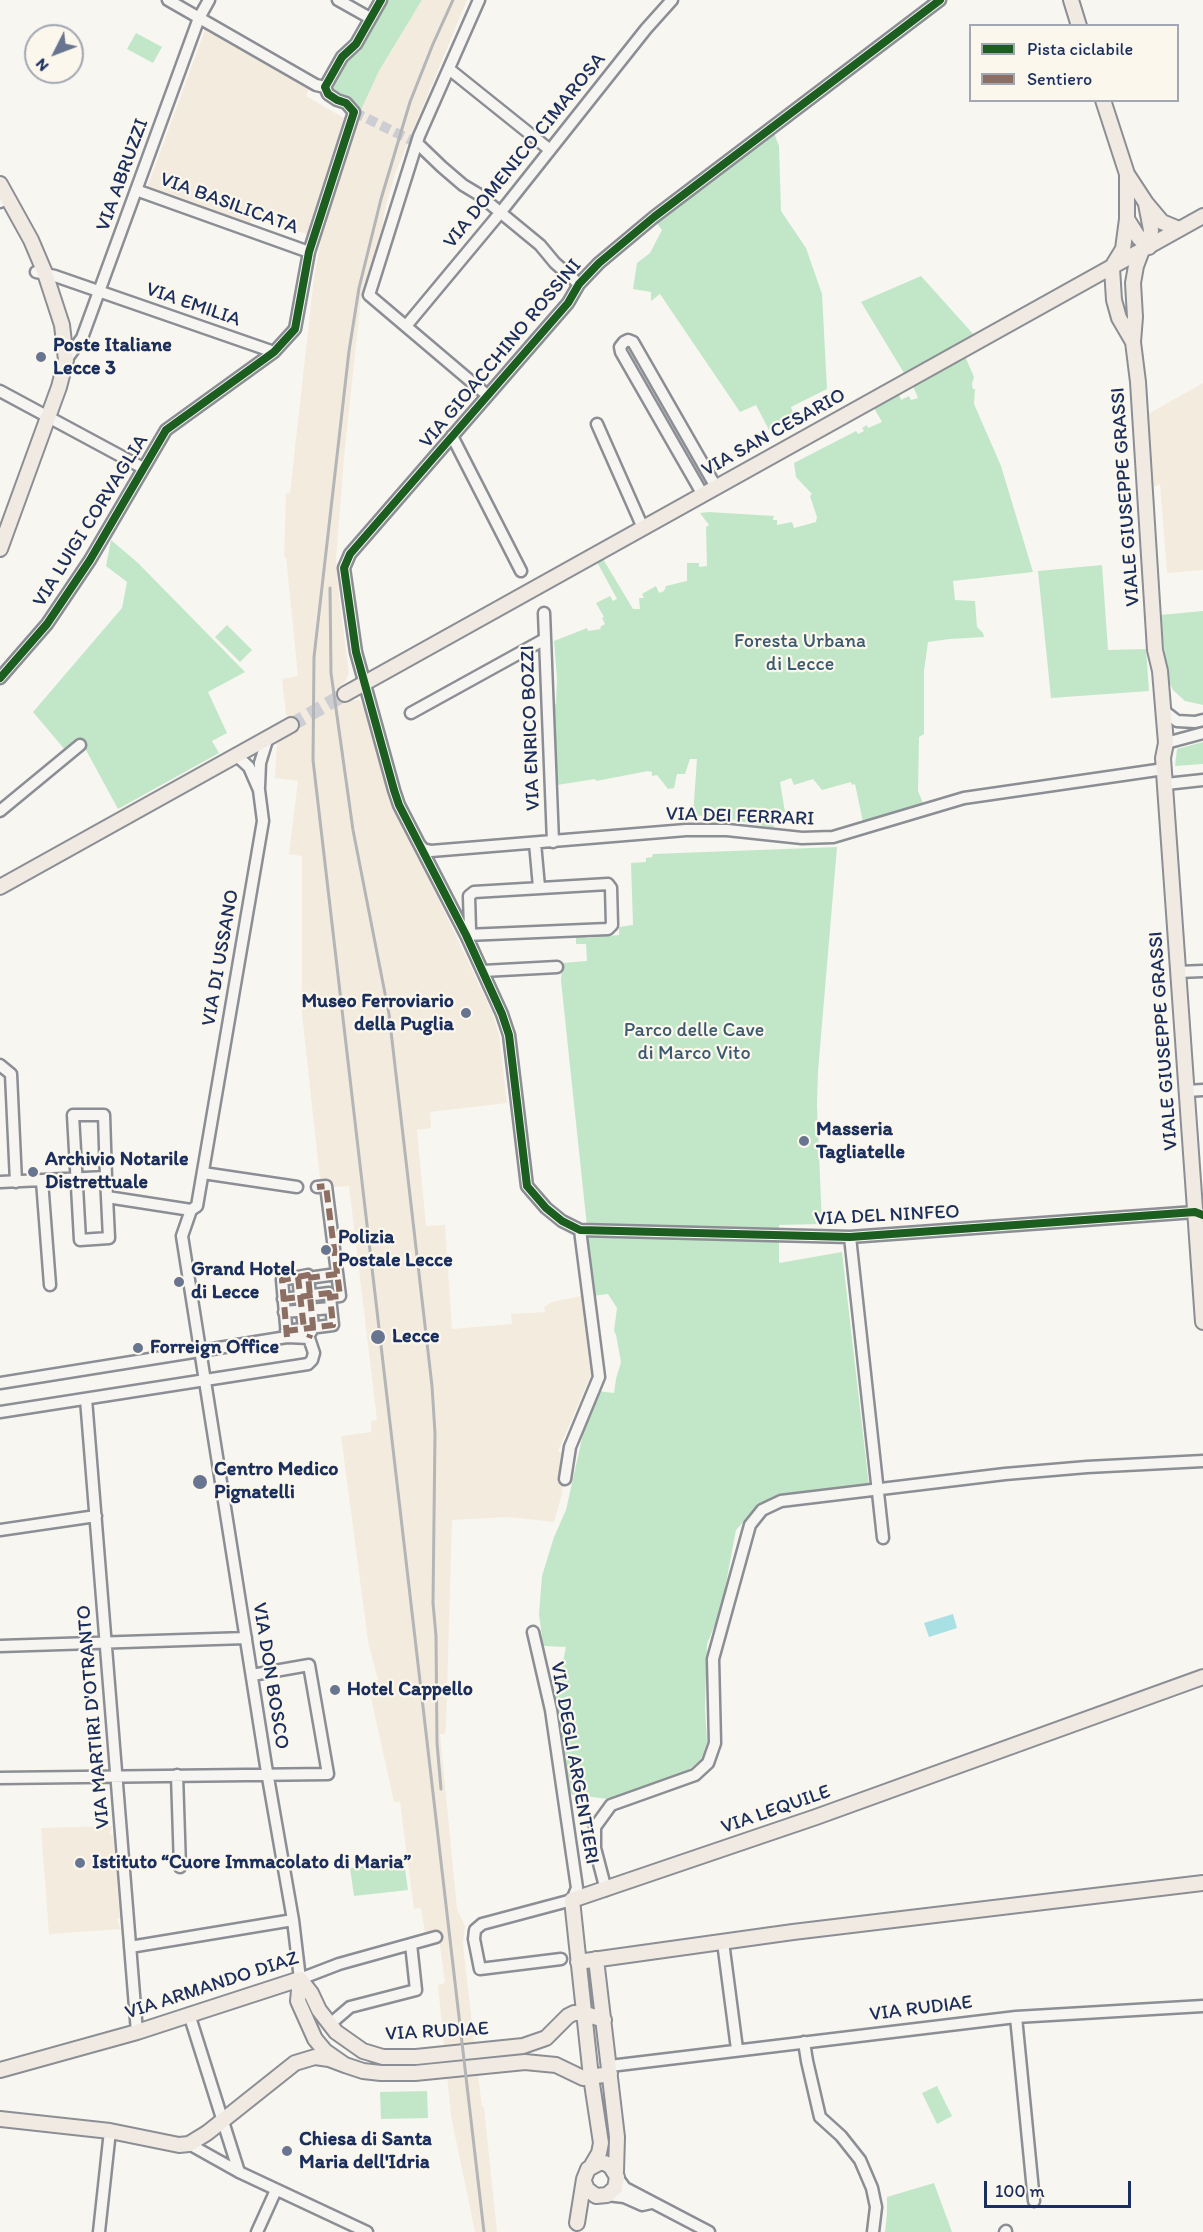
<!DOCTYPE html>
<html>
<head>
<meta charset="utf-8">
<style>
  body { margin:0 }
  #map { position:relative; width:1203px; height:2232px; overflow:hidden; background:#f8f6f0; font-family:Itim,sans-serif }
  canvas { display:block }
  .legend { position:absolute; left:969px; top:24px; width:210px; height:78px; box-sizing:border-box; background:#fbf7ec; border:2px solid #a1a7b3; margin:0; padding:8px 10px; list-style:none; font-size:18px; color:#1b2f5e }
  .legend li { display:flex; align-items:center; gap:12px; height:30px }
  .legend b { width:30px; border:2px solid #a1a7b3 }
  .north { position:absolute; left:24px; top:24px; width:60px; height:60px; box-sizing:border-box; background:#fbf7ec; border:2px solid #a1a7b3; border-radius:50%; rotate:228deg; font-size:16px; font-weight:700; line-height:24px; text-align:center; color:#1b2f5e }
  .north::after { content:''; display:block; margin:auto; width:21px; height:27px; background:#687591; clip-path:polygon(50% 0,100% 100%,50% 72%,0 100%) }
  .scale { position:absolute; left:984px; top:2181px; width:147px; height:27px; box-sizing:border-box; border:3px solid #1b2f5e; border-top:0; padding-left:8px; font-size:18px; line-height:21px; white-space:nowrap; color:#1b2f5e; -webkit-text-stroke:4px #fbf7ec; paint-order:stroke }
</style>
</head>
<body>
<div id="map">
<canvas width="1203" height="2232"></canvas>
<ul class="legend">
<li><b style="height:8px;background:#1b5e20"></b>Pista ciclabile</li>
<li><b style="height:8px;background:#8d6e63"></b>Sentiero</li>
</ul>
<div class="north">N</div>
<div class="scale">100 m</div>
</div>
<script>
const c = document.querySelector('canvas').getContext('2d');
c.lineJoin = 'round';
function fill(path, color) {
  c.fillStyle = color;
  c.fill(path, 'evenodd');
}
function toPath(rows) {
  const path = new Path2D();
  for (const r of rows) {
    path.moveTo(r[0], r[1]);
    for (let i = 2; i < r.length; i += 2) path.lineTo(r[i], r[i + 1]);
  }
  return path;
}
function trace(path, color, width, dash) {
  c.strokeStyle = color;
  c.lineWidth = width;
  c.lineCap = dash ? 'butt' : 'round';
  c.setLineDash(dash || []);
  c.stroke(path);
}
function label(font, color, halo, rows, align = 'center') {
  c.font = font + ' Itim,sans-serif';
  c.lineWidth = 4.5;
  c.setLineDash([]);
  c.textBaseline = 'middle';
  c.strokeStyle = halo;
  c.fillStyle = color;
  for (const [text, x, y, turn = 0] of rows) {
    c.save();
    c.translate(x, y);
    c.rotate((+turn || 0) * Math.PI / 180);
    c.textAlign = isNaN(turn) ? turn : align;
    if (halo) c.strokeText(text, 0, 0);
    c.fillText(text, 0, 0);
    c.restore();
  }
}
const built = toPath([
  [422,0,467,0,395,174,386,205,382,227,361,298,344,457,336,560,340,604,349,673,345,682,340,686,347,700,359,700,364,707,392,801,492,1012,499,1035,507,1103,430,1112,431,1128,417,1130,426,1226,445,1225,452,1329,512,1324,511,1314,545,1312,544,1307,552,1302,581,1296,593,1370,558,1451,564,1454,562,1494,554,1522,509,1517,452,1520,446,1728,445,1734,440,1734,457,1909,465,1926,463,1943,465,1963,479,2083,482,2106,484,2107,497,2232,475,2232,451,2116,438,1985,445,1983,438,1931,425,1933,421,1908,414,1909,400,1802,394,1802,368,1684,378,1680,368,1641,341,1436,371,1432,371,1421,377,1420,349,1186,321,1188,302,1014,302,856,289,854,298,781,275,778,277,740,295,731,286,714,282,679,298,676,286,557,284,557,286,493,290,493,314,277,322,234,336,183,361,110,379,71],
  [205,30,309,88,306,96,344,118,309,235,253,216,248,227,147,188],
  [1203,383,1203,570,1167,573,1160,484,1153,487,1148,414],
  [113,1826,110,1832,110,1835,113,1835,120,1918,117,1919,121,1929,49,1934,41,1828]
]);
const green = toPath([
  [389,0,422,0,379,71,361,110,353,106,347,97,344,97,334,93,333,83,348,59,360,51],
  [136,33,162,47,153,63,127,49],
  [774,133,779,146,781,211,806,248,822,294,827,389,791,407,794,416,769,430,756,405,740,412,660,294,651,301,651,292,633,289,637,263,650,253,662,230,655,221],
  [921,276,975,336,904,373,861,302],
  [965,356,974,377,972,384,973,389,975,389,974,404,1001,466,1033,572,953,581,955,600,975,601,977,627,983,633,984,637,950,639,928,642,924,671,924,734,919,737,918,791,923,803,863,822,855,784,852,785,851,782,822,790,813,779,794,785,791,778,780,782,785,812,774,813,774,828,729,819,693,815,697,759,690,759,685,774,677,774,674,788,668,789,657,775,652,776,652,772,648,771,596,781,595,779,557,785,553,705,556,704,557,679,554,641,587,628,588,631,601,629,600,627,605,624,602,618,604,617,596,603,610,596,613,601,617,599,597,562,603,559,633,609,640,609,639,598,644,598,642,594,656,586,659,593,664,591,666,586,687,581,687,563,699,563,699,567,707,566,706,527,709,525,700,513,709,512,774,516,773,520,777,520,777,525,792,522,794,528,816,522,817,517,810,496,812,494,796,477,794,463,856,431,858,434,864,431,862,428,867,425,868,428,882,422,874,408,899,394,901,400,909,396,911,400,918,398,913,386],
  [111,540,138,563,245,672,208,692,227,733,212,741,219,753,118,809,80,739,66,751,33,712,122,608,127,582,106,566],
  [1102,565,1108,650,1146,649,1149,691,1051,698,1038,571],
  [1203,611,1203,705,1185,701,1173,690,1168,679,1160,615],
  [227,625,252,650,240,662,215,637],
  [1203,742,1203,764,1175,766,1177,749],
  [837,847,818,1071,817,1105,822,1224,779,1225,779,1263,842,1252,869,1486,781,1497,758,1506,736,1530,721,1610,707,1644,705,1708,707,1742,701,1760,688,1770,608,1799,567,1794,555,1699,566,1647,543,1646,539,1614,542,1576,554,1537,566,1510,587,1416,598,1391,614,1393,616,1379,621,1362,616,1335,614,1331,617,1308,608,1294,592,1296,588,1236,561,981,562,963,587,961,586,944,576,944,576,934,586,934,586,938,619,935,619,927,633,925,631,863,646,862,646,858,652,857,653,854],
  [404,1861,408,1890,354,1896,350,1868],
  [937,2086,952,2116,937,2124,922,2093],
  [427,2091,428,2118,381,2119,380,2092],
  [934,2183,952,2232,885,2232,887,2213,887,2197]
]);
const water = toPath([
  [953,1614,957,1628,929,1637,924,1623]
]);
const minorTunnel = toPath([
  [354,112,417,143]
]);
const majorTunnel = toPath([
  [291,725,345,694]
]);
const minor = toPath([
  [168,0,316,85,325,87],
  [338,0,370,18],
  [479,0,419,136,369,295,487,395],
  [940,0,654,217,599,263,579,284,568,303,350,554,344,568,356,652,394,790,399,805,466,935,502,1014,509,1035,527,1186,546,1208,562,1221,580,1230,850,1237,1195,1212,1203,1215],
  [449,69,550,150],
  [325,87,342,57,356,44,381,0],
  [417,143,442,167,463,185,478,194,540,245,555,263,579,284],
  [136,190,309,252],
  [0,202,2,201],
  [36,272,55,276,274,352],
  [406,326,500,213,646,29,672,0],
  [66,360,82,338,199,18,209,0],
  [0,391,143,468],
  [597,424,643,528],
  [452,436,521,571],
  [703,495,621,352,620,347,624,342,628,340,633,342,716,487],
  [544,613,553,842],
  [0,678,47,624,90,560,166,430,274,352,295,329,309,252,354,112,346,103,337,100,328,94,325,87],
  [1164,711,1177,721,1195,722,1203,720],
  [411,713,545,639],
  [1166,743,1203,733],
  [237,756,249,767,259,790,263,821,197,1206,191,1210,182,1236,266,1766,293,1920,300,1979,339,1964,436,1937],
  [1166,784,1203,780],
  [259,787,260,763,268,737],
  [0,811,80,745],
  [535,843,539,887],
  [420,845,423,849,431,851,686,830,727,830,802,838,833,837,964,798,1164,769],
  [608,884,611,888,612,925,608,929,466,935,470,930,469,896,474,892,608,884],
  [483,971,557,967],
  [1178,972,1203,971],
  [0,1065,11,1074,16,1182],
  [1186,1091,1203,1090],
  [203,1173,297,1187],
  [106,1177,104,1115,73,1115,80,1240,109,1238,107,1197],
  [42,1181,50,1285],
  [0,1182,106,1177,107,1197,191,1210],
  [850,1237,883,1538],
  [298,1277,304,1329],
  [308,1278,337,1274],
  [283,1299,329,1293,330,1297],
  [284,1312,331,1308],
  [286,1331,333,1325,330,1297,340,1296,326,1186,317,1187],
  [287,1336,282,1280,308,1275,313,1327,311,1332],
  [0,1383,287,1337,309,1338,314,1353,312,1360,308,1364,0,1412],
  [86,1399,137,2032],
  [565,1479,570,1447,599,1377,580,1230],
  [0,1530,96,1516],
  [533,1632,551,1710,577,1888,572,1900,482,1924,475,1930,474,1939,480,1969,561,1959],
  [0,1646,246,1638],
  [177,1775,180,1867],
  [0,1778,328,1774,309,1665,252,1675],
  [606,1890,595,1848,595,1827,611,1805,695,1775,708,1763,715,1743,713,1659,750,1525,762,1510,781,1501,1005,1474,1087,1467,1203,1461],
  [723,1942,737,2049],
  [130,1947,293,1920],
  [189,2014,239,2172],
  [1016,2017,1034,2201],
  [329,2025,350,2007,416,1990,411,1944],
  [804,2042,807,2061,820,2117,841,2136,860,2160,872,2188,876,2207,873,2232],
  [610,2066,1016,2017,1203,2006],
  [189,2144,239,2172,367,2232],
  [617,2177,625,2188,709,2232],
  [607,2195,624,2197,642,2205,651,2203],
  [99,2232,110,2131],
  [257,2232,276,2190],
  [1005,2232,1006,2231]
]);
const major = toPath([
  [1071,0,1079,26],
  [1103,100,1127,174,1146,203,1162,222,1179,229],
  [0,184,31,240,45,273,62,325,66,360,59,387,0,549],
  [1146,204,1151,230,1149,247],
  [1127,219,1139,238,1149,247],
  [1142,250,1136,266,1133,283,1135,317,1133,342,1138,382,1155,650,1160,671,1166,743,1163,758,1203,1322],
  [1112,267,1123,249,1127,219,1127,176],
  [1112,268,1114,300,1119,318,1133,342],
  [345,694,1203,216],
  [0,887,291,725],
  [596,1959,617,2137,616,2172],
  [578,1962,793,1932,1203,1883],
  [300,1979,298,2001,315,2039,325,2051,345,2065,363,2071,381,2073,415,2073,525,2062,556,2065,583,2078,610,2074],
  [300,1979,311,1993,319,2010,336,2032,363,2051,383,2057,416,2057,523,2046,546,2038,568,2016,574,2013,583,2013,604,2020],
  [0,2070,137,2032,300,1979],
  [0,2119,110,2131,179,2145,189,2144,207,2133,295,2063,315,2057,329,2059,345,2065],
  [592,2165,599,2153,601,2143,591,2077,572,1900,816,1817,1203,1677],
  [577,2223,584,2179,588,2169,599,2163,605,2163,611,2167,617,2177,615,2188,607,2195,596,2196,587,2189,585,2184]
]);
const rail = toPath([
  [453,0,433,44,410,102,381,199,359,288,349,351,314,657,313,760,484,2232],
  [330,588,331,673,353,830,389,1014,432,1386,435,1433,433,1603,436,1636,437,1743,441,1789]
]);
const quiet = toPath([
  [298,1277,304,1329],
  [308,1278,337,1274],
  [283,1299,329,1293,330,1297],
  [286,1331,333,1325,330,1297,340,1296,326,1186,317,1187],
  [287,1337,282,1280,308,1275,313,1327,309,1338]
]);
const cycleway = toPath([
  [940,0,654,217,599,263,579,284,568,303,350,554,344,568,356,652,394,790,399,805,466,935,502,1014,509,1035,527,1186,546,1208,562,1221,580,1230,850,1237,1195,1212,1203,1215],
  [0,678,47,624,90,560,166,430,274,352,295,329,309,252,354,112,346,103,337,100,328,94,325,87,342,57,356,44,381,0]
]);
const markers = [
  [41,357,6,"#687591"],
  [466,1013,6,"#687591"],
  [804,1141,6,"#687591"],
  [33,1172,6,"#687591"],
  [326,1250,6,"#687591"],
  [179,1282,6,"#687591"],
  [378,1337,8,"#687591"],
  [138,1348,6,"#687591"],
  [200,1482,8,"#687591"],
  [335,1690,6,"#687591"],
  [80,1863,6,"#687591"],
  [287,2151,6,"#687591"]
];
const streetNames = [
  ["VIA DOMENICO CIMAROSA",525,151,-51],
  ["VIA ABRUZZI",123,175,-70],
  ["VIA BASILICATA",229,204,20],
  ["VIA EMILIA",193,305,19],
  ["VIA GIOACCHINO ROSSINI",501,354,-50],
  ["VIA SAN CESARIO",774,433,-29],
  ["VIALE GIUSEPPE GRASSI",1126,497,-94],
  ["VIA LUIGI CORVAGLIA",91,521,-58],
  ["VIA ENRICO BOZZI",531,728,-92],
  ["VIA DEI FERRARI",740,817,2],
  ["VIA DI USSANO",221,958,-80],
  ["VIALE GIUSEPPE GRASSI",1164,1041,-94],
  ["VIA DEL NINFEO",887,1216,-3],
  ["VIA DON BOSCO",270,1676,81],
  ["VIA MARTIRI D'OTRANTO",94,1717,-95],
  ["VIA DEGLI ARGENTIERI",574,1763,80],
  ["VIA LEQUILE",776,1810,-19],
  ["VIA ARMANDO DIAZ",212,1986,-18],
  ["VIA RUDIAE",921,2009,-7],
  ["VIA RUDIAE",437,2032,-3]
];
const poiNames = [
  ["Poste Italiane",53,346],
  ["Lecce 3",53,369],
  ["Museo Ferroviario",454,1002,"right"],
  ["della Puglia",454,1025,"right"],
  ["Masseria",816,1130],
  ["Tagliatelle",816,1153],
  ["Archivio Notarile",45,1160],
  ["Distrettuale",45,1183],
  ["Polizia",338,1238],
  ["Postale Lecce",338,1261],
  ["Grand Hotel",191,1270],
  ["di Lecce",191,1293],
  ["Lecce",392,1337],
  ["Forreign Office",150,1348],
  ["Centro Medico",214,1470],
  ["Pignatelli",214,1493],
  ["Hotel Cappello",347,1690],
  ["Istituto “Cuore Immacolato di Maria”",92,1863],
  ["Chiesa di Santa",299,2140],
  ["Maria dell'Idria",299,2163]
];
const parkNames = [
  ["Foresta Urbana",800,642],
  ["di Lecce",800,665],
  ["Parco delle Cave",694,1031],
  ["di Marco Vito",694,1054]
];
fill(built, '#f4ebdf');
fill(green, '#c2e7c8');
fill(water, '#a8e0e4');
trace(minorTunnel, '#ccced3', 10, [10, 5]);
trace(majorTunnel, '#ccced3', 14, [14, 7]);
trace(minor, '#8b8e94', 15);
trace(major, '#8b8e94', 18);
trace(minor, '#f6f5f1', 10);
trace(major, '#f0eae2', 14);
trace(rail, '#b3b5b7', 3);
trace(quiet, '#8d6e63', 6, [12, 6]);
trace(cycleway, '#1b5e20', 8);
for (const [x, y, r, color] of markers) {
  const dot = new Path2D();
  dot.arc(x, y, r, 0, 2 * Math.PI);
  c.fillStyle = color;
  c.fill(dot);
  trace(dot, '#fbf7ec', 2);
}
label('20px', '#1b2f5e', '#fbf7ec', streetNames);
label('bold 20px', '#1b2f5e', '#fbf7ec', poiNames, 'left');
label('20px', '#3a5a70', '#fbf7ec', parkNames);
</script>
</body>
</html>
